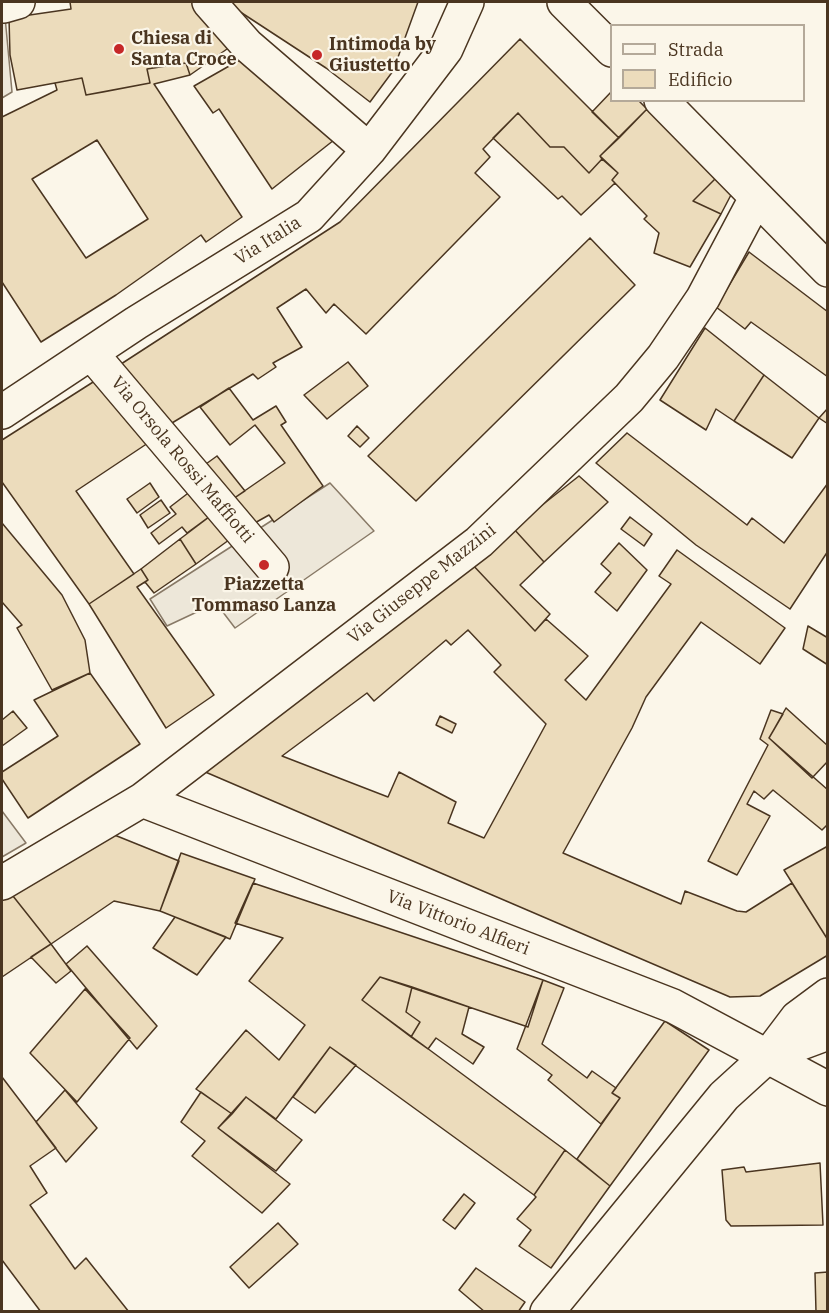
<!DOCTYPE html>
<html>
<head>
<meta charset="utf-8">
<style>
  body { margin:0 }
  #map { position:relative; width:829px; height:1313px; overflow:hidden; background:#fbf6e9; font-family:"IBM Plex Serif",serif }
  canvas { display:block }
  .frame { position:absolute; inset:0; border:3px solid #4a3520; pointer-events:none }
  .legend { position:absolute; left:610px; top:24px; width:195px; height:78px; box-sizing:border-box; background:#fbf6e9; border:2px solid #b4a999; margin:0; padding:8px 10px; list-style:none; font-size:18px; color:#4a3520 }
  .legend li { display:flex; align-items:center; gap:12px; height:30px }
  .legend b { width:30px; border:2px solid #b4a999 }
</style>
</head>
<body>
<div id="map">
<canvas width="829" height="1313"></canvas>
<div class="frame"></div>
<ul class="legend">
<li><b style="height:8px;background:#fbf6e9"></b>Strada</li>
<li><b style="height:16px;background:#ecdcbc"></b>Edificio</li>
</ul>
</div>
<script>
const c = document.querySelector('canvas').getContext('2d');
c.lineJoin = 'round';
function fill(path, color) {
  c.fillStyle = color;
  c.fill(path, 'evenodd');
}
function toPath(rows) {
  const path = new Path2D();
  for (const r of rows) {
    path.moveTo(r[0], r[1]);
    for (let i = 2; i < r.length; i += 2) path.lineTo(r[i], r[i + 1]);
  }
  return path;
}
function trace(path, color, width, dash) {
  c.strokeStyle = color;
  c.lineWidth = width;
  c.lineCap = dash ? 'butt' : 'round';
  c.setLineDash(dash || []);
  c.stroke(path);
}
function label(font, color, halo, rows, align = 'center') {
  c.font = font + ' "IBM Plex Serif",serif';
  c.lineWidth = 4.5;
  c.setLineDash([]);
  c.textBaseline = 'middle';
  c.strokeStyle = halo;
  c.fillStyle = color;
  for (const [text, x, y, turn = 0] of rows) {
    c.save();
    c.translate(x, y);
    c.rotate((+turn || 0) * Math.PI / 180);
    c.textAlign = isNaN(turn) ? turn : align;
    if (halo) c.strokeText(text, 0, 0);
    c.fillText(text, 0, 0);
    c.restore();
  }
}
const parking = toPath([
  [4,6,12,92,2,98,2,7,4,6],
  [330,483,374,531,235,628,216,603,167,626,150,599,330,483],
  [2,811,26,843,2,857,2,811]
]);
const building = toPath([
  [70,2,200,2,237,42,190,75,186,63,147,69,150,83,86,95,82,78,17,90,10,55,9,18,71,9,70,2],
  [225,2,418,2,393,71,370,102,326,68,225,2],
  [520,39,619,138,600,156,602,159,589,173,564,147,550,147,518,113,483,149,490,157,475,173,500,197,366,334,334,304,326,313,306,289,277,308,302,347,273,363,276,367,258,379,253,374,167,426,101,377,340,222,520,39],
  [245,57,334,140,272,189,219,109,213,113,194,86,245,57],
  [186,63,190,75,154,84,242,217,206,242,201,235,116,295,41,342,2,282,2,117,57,90,55,83,82,78,86,95,103,92,150,83,147,69,186,63],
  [97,140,148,219,86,258,32,179,97,140],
  [612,91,612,100,638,100,647,109,619,138,592,112,612,91],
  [647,109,716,178,693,201,721,214,690,267,654,253,659,233,644,219,647,216,612,180,618,173,600,156,647,109],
  [518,113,550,147,564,147,589,173,602,159,618,173,612,180,615,183,581,215,562,196,558,199,493,138,518,113],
  [716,178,732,193,721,214,693,201,716,178],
  [590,238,635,285,416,501,368,456,590,238],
  [749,252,828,312,828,377,751,322,745,329,716,307,749,252],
  [705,328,764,375,734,421,716,409,706,430,660,400,705,328],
  [348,362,368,386,327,419,304,395,348,362],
  [764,375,819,418,792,458,734,421,764,375],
  [101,377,154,439,76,491,134,574,89,604,2,482,2,440,101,377],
  [229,388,253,420,276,406,286,422,281,425,323,486,274,522,269,515,244,529,227,503,285,463,255,425,230,445,200,407,229,388],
  [828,408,828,424,819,418,828,408],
  [357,426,369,438,360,447,348,436,357,426],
  [627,433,747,525,752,518,784,543,828,483,828,551,790,609,696,545,596,463,627,433],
  [217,456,245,491,227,503,244,529,196,564,180,539,221,508,199,469,217,456],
  [579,476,608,502,544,562,513,528,579,476],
  [150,483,159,497,137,513,127,499,150,483],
  [200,484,221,508,187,533,182,527,159,544,151,533,176,514,170,507,200,484],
  [161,500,170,513,148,528,140,515,161,500],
  [630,517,652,534,644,546,621,529,630,517],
  [2,523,62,595,85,640,90,673,52,690,17,628,22,625,2,602,2,523],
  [513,528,544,562,520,585,550,614,535,631,470,562,513,528],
  [180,539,196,564,154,593,145,582,148,580,141,569,180,539],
  [619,543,647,570,617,611,595,592,611,573,601,564,619,543],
  [677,550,785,628,760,664,701,622,646,697,632,728,563,853,681,904,685,891,737,911,746,912,792,883,828,940,828,955,760,996,730,997,203,771,470,562,535,631,546,619,588,656,565,680,586,700,671,584,659,576,677,550],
  [468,630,501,665,494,672,546,724,484,838,448,823,456,802,399,772,388,797,282,756,367,693,374,701,446,640,451,645,468,630],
  [141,569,148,580,137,587,214,695,166,728,89,604,141,569],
  [808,626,828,638,828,665,803,649,808,626],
  [90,673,140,744,28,818,2,779,2,772,58,736,34,700,90,673],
  [786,708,828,746,828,761,812,778,769,738,786,708],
  [771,710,783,714,769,738,828,790,828,824,822,830,773,790,764,799,754,791,747,804,770,816,737,875,708,861,768,745,760,739,771,710],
  [13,711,27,728,2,746,2,720,13,711],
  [440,716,456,724,452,733,436,725,440,716],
  [107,832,179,861,160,911,114,901,51,944,9,891,107,832],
  [828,846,828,940,784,870,828,846],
  [181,853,255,879,230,939,160,911,181,853],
  [253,883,543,980,528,1027,380,977,362,1000,565,1150,534,1195,330,1047,276,1119,246,1097,232,1114,196,1089,246,1030,279,1060,305,1025,249,981,283,938,235,923,253,883],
  [9,891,51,944,2,977,2,895,9,891],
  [175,917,226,937,197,975,153,948,175,917],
  [51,944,71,971,56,983,31,957,51,944],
  [87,946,157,1026,137,1049,66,964,87,946],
  [380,977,412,987,406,1012,420,1022,411,1037,362,1000,380,977],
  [543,980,564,988,542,1044,587,1078,592,1071,616,1088,612,1093,620,1098,601,1124,548,1080,552,1075,517,1049,543,980],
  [412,987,469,1007,462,1034,484,1047,473,1064,436,1038,428,1049,411,1037,420,1022,406,1012,412,987],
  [85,989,130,1038,77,1102,30,1053,85,989],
  [665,1021,709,1050,610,1186,577,1159,620,1098,612,1093,665,1021],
  [330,1047,356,1065,315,1113,293,1097,330,1047],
  [2,1077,56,1148,30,1166,47,1193,30,1205,75,1269,86,1258,129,1312,41,1312,2,1260,2,1077],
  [65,1090,97,1128,66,1162,36,1122,65,1090],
  [201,1092,232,1114,218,1128,290,1184,262,1213,192,1156,205,1141,181,1122,201,1092],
  [246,1097,302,1140,276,1171,218,1128,246,1097],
  [565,1150,610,1186,551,1268,519,1246,531,1230,517,1219,536,1197,534,1195,565,1150],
  [820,1163,823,1225,731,1226,726,1220,722,1170,744,1167,746,1172,820,1163],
  [464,1194,475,1203,455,1229,443,1220,464,1194],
  [278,1223,298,1244,249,1288,230,1267,278,1223],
  [476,1268,525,1302,518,1312,485,1312,459,1290,476,1268],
  [828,1272,828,1312,816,1312,815,1273,828,1272]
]);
const minor = toPath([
  [209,2,247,45,369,150],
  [564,2,612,50],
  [4,6,18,2],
  [661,100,828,270],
  [91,353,272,567],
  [2,412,136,323,309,216,369,150,446,49,467,2],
  [142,800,673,1006,828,1089],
  [2,883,142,800,479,542,629,398,663,357,703,298,756,198],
  [769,1055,828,1033],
  [547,1312,724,1096,769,1055,797,1018,828,995]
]);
const markers = [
  [119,49,6,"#c62828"],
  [317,55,6,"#c62828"],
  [264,565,6,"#c62828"]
];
const poiNames = [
  ["Chiesa di",131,39],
  ["Santa Croce",131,60],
  ["Intimoda by",329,45],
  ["Giustetto",329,66],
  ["Piazzetta",264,585,"center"],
  ["Tommaso Lanza",264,606,"center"]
];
const streetNames = [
  ["Via Italia",268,241,-32],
  ["Via Orsola Rossi Maffiotti",182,460,50],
  ["Via Giuseppe Mazzini",422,584,-38],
  ["Via Vittorio Alfieri",458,923,21]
];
fill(parking, '#ede7d9');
trace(parking, '#887966', 1.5);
fill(building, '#ecdcbc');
trace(building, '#4a3520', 1.5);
trace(minor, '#4a3520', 36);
trace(minor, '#fbf6e9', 33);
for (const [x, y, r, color] of markers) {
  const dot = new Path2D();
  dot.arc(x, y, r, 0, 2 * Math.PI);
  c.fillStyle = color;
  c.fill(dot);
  trace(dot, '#fbf6e9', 2);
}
label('bold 18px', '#4a3520', '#fbf6e9', poiNames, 'left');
label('18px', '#4a3520', '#fbf6e9', streetNames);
</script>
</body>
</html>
